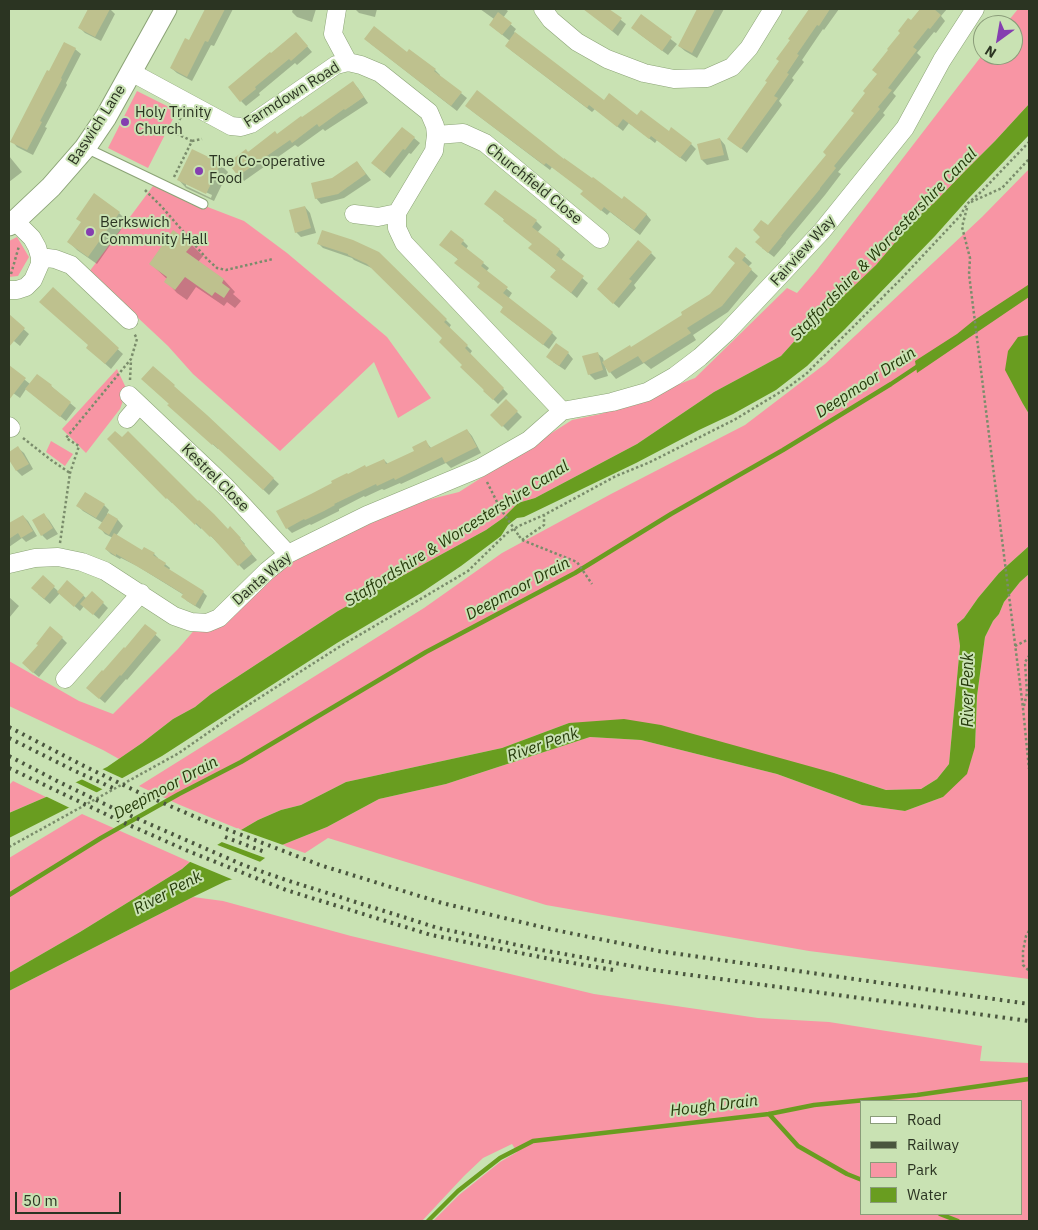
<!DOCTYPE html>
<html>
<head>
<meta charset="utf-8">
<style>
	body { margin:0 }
	#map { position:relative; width:1038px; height:1230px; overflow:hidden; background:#c9e2b3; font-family:"IBM Plex Sans",sans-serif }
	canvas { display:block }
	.frame { position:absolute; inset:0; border:10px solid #2b3422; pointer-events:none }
	.legend { position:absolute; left:860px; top:1100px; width:162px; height:115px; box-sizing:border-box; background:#c9e2b3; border:1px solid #8a9c79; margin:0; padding:6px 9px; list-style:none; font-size:15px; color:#2b3422 }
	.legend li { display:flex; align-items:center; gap:10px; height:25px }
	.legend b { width:25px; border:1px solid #8a9c79 }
	.north { position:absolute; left:973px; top:15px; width:50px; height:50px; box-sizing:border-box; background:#c9e2b3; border:1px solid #8a9c79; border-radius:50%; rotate:212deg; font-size:14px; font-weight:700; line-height:20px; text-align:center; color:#2b3422 }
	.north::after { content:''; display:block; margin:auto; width:18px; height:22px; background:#853eb0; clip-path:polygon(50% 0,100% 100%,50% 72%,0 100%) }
	.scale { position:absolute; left:15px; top:1192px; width:106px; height:22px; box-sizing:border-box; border:2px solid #2b3422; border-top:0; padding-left:6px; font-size:15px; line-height:18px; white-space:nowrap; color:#2b3422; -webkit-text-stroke:4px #c9e2b3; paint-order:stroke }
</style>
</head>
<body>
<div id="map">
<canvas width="1038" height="1230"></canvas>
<div class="frame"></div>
<ul class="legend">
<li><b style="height:6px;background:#fff"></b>Road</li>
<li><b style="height:6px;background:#4a563e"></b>Railway</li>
<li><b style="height:14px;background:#f895a4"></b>Park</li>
<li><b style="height:14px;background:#699d20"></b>Water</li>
</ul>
<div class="north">N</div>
<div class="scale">50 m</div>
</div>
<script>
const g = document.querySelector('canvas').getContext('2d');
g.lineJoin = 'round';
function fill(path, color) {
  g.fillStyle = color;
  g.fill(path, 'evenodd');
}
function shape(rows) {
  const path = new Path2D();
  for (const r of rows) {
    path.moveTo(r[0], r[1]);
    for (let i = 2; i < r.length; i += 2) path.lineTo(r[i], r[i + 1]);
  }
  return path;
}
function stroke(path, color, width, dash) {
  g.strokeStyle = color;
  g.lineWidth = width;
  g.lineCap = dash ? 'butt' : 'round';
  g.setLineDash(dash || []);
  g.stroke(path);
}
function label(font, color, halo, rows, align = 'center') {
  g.font = font + ' "IBM Plex Sans",sans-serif';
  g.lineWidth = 4;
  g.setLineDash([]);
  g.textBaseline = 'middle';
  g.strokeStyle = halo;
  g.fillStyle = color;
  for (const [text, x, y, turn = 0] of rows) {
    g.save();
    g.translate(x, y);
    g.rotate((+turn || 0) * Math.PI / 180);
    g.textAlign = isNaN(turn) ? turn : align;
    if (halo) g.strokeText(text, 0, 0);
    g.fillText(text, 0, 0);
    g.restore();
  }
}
const green = shape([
	[1018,9,1029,9,1029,104,995,141,964,172,934,203,914,220,876,265,832,307,824,312,800,335,781,356,714,392,637,444,535,498,518,503,503,518,486,530,338,611,211,694,195,707,173,719,142,743,119,759,103,750,9,706,9,661,79,701,113,714,178,649,197,627,288,554,367,515,459,492,572,420,601,414,695,378,787,288,797,293,816,271,983,54,1013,55,1013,25,1005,25],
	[137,91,177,111,148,168,108,148],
	[1029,169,1029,335,1018,338,1023,404,1029,414,1029,546,999,573,978,598,964,618,957,624,960,646,949,764,937,779,921,789,886,790,834,773,569,723,502,748,346,782,301,805,281,810,258,820,241,830,180,805,139,786,424,608,502,553,611,494,745,425,825,364,982,217],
	[153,186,244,221,287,253,387,337,431,398,398,418,374,362,280,451,193,374,168,346,89,272],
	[17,237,29,257,18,276,9,277,9,241],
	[117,369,127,390,120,409,86,453,62,429],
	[51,441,73,454,65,466,46,452],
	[1029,574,1029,979,809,951,546,905,328,838,305,853,282,845,327,827,379,799,446,784,590,737,641,740,777,774,862,805,905,811,943,797,975,747,977,696,985,637,993,621,999,614,1004,602,1020,582],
	[13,781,46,797,11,812,9,811,9,785],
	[82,814,190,862,182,869,80,932,9,973,9,858],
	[193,897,223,901,351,936,594,994,758,1018,829,1022,982,1046,980,1061,1029,1063,1029,1221,433,1221,459,1195,500,1162,517,1152,512,1144,483,1158,464,1176,422,1221,9,1221,9,991],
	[862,1101,1022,1101,1022,1214,862,1214]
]);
const water = shape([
	[1029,104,1029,135,968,199,935,236,845,329,807,366,776,390,733,414,699,430,636,463,524,517,517,518,508,525,501,536,461,566,421,593,337,643,162,756,74,805,9,838,9,813,46,797,107,767,142,743,173,719,195,707,211,694,338,611,486,530,503,518,518,503,535,498,637,444,714,392,781,356,800,335,824,312,832,307,876,265,914,220,934,203,964,172,995,141],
	[1028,285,1029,287,1029,297,917,373,915,361,957,334,973,321],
	[1029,335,1029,414,1023,404,1005,370,1008,351,1018,337],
	[1029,546,1029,574,1020,582,1004,602,999,614,993,621,985,637,977,696,975,747,967,774,943,797,905,811,862,805,777,774,641,740,590,737,446,784,379,799,327,827,282,845,240,877,226,881,193,897,9,991,9,973,80,932,182,869,190,862,241,830,258,820,281,810,301,805,346,782,502,748,569,723,624,719,661,725,834,773,886,790,921,789,937,779,949,764,960,646,957,624,964,618,978,598,999,573]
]);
const pier = shape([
	[100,768,126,780,106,791,79,778],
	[73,781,100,794,72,809,43,795],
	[238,828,241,830,286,846,268,859,219,841],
	[215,844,263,863,241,879,236,881,188,861]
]);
const shadow = shape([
	[90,9,110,9,115,14,101,41,85,33,80,28],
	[206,9,233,9,214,46,211,45,192,81,177,73,171,68,189,41],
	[293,9,316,9,312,22,297,17,292,12],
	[355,9,377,9,375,17,359,13],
	[480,9,505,9,508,11,503,18,516,29,514,32,605,102,637,116,691,144,696,149,686,162,657,140,655,143,629,123,623,131,595,109,592,112,512,51,506,46,510,41,490,25,494,19],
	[594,9,607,9,626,24,618,36,590,13],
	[699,9,724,9,697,58,685,51,679,46],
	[810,9,839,9,824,30,823,29,802,60,804,62,792,78,794,80,779,101,782,105,747,153,729,139,769,83,791,40,789,39],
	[922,9,947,9,941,16,945,21,936,33,934,32,917,53,921,57,893,93,896,96,883,113,885,115,838,172,841,174,825,195,786,242,786,243,774,257,762,248,768,227,828,156,856,113,878,74,911,22],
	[641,16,677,44,668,55,638,33],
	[301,39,312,52,297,65,295,63,259,93,260,95,246,106,241,101,271,55],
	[366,39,407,53,409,51,435,70,440,75,440,76,467,98,457,111,371,44],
	[75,49,81,54,66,83,67,85,45,127,47,128,33,155,17,147,12,141,49,73],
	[353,83,358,88,368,103,325,131,323,129,298,147,295,145,244,181,230,163,277,135],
	[466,106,564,160,622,201,646,214,651,220,640,235,610,212,607,215,581,194,584,191,552,167,550,170,472,111],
	[414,138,420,143,411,154,409,153,390,178,378,168],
	[720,139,725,145,729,160,707,165,702,160,698,145],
	[9,156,22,172,9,182],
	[357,162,371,180,344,198,321,204,316,198,333,179],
	[220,164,228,172,214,201,186,188,178,179],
	[186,183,212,195,211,198,186,186],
	[495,192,536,221,542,227,537,233,560,250,565,255,561,260,588,283,577,298,552,277,557,271,530,248,533,244,510,226,504,221,505,220,486,204],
	[305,207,310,213,316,233,301,237,296,232],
	[119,213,127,221,97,264,77,250,69,242],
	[463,241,468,246,466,249,489,268,486,272,512,293,508,299,552,333,557,338,549,349,507,317,504,308,459,260,441,245],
	[318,243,378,253,451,325,449,328,472,351,470,354,508,394,498,404,485,391,444,338,374,269,354,260,352,258,323,248],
	[192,245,203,256,198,262,224,280,235,292,233,294,241,301,235,308,227,302,224,306,196,287,187,300,177,293,166,281,167,279,151,264],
	[736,249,752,263,748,267,758,276,728,312,693,335,696,340,651,369,644,363,616,379,605,366,608,376,595,380,589,374,597,353,603,358,604,362,631,348,684,315,711,295,736,264],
	[651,253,656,258,634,285,636,288,619,308,604,295],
	[9,316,29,334,20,346,9,337],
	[98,331,123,354,111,369,93,353],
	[568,353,573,359,565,370,553,362],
	[9,367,30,384,51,386,70,403,76,408,66,421,26,389,20,398,9,390],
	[506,401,522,417,508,431,492,415],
	[170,404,206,416,279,484,269,495,219,448,218,449,174,410],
	[467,430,472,436,481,453,451,468,446,463,401,484,400,483,384,490,382,489,365,497,364,496,339,509,339,511,311,525,310,524,292,533,287,528,366,468,384,460,388,464,416,451,425,441,432,449],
	[18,448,24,453,33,469,22,476,17,471,9,457,9,453],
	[141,471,198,502,228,530,230,528,245,544,244,545,257,560,244,570,202,527,201,529,173,502,172,503],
	[104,505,109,510,107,514,118,520,123,526,116,536,142,552,154,554,158,558,158,560,165,564,170,568,169,570,203,592,207,596,200,609,187,601,183,597,184,595,137,566,121,558,120,559,111,554,106,549,113,538,105,534,100,528,103,523,83,511,78,506],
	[44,515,49,520,58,534,47,540,42,535],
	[23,516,28,521,37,536,26,542,22,538,9,547,9,525],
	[43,577,59,592,68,582,87,599,103,603,108,608,99,619,84,606,80,611,60,593,50,604,38,594],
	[9,597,19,606,9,618],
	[146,626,161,640,127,680,126,679,105,703,93,693,103,673],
	[62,638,67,643,39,677,29,669,39,645]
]);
const stream = shape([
	[9,895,101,838,179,794,241,762,426,652,575,573,671,514,783,450,891,384,921,364],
	[769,1114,798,1146,847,1174,862,1180],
	[940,1214,958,1221],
	[428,1221,458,1191,500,1158,533,1141,769,1114,814,1105,917,1095,1029,1079]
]);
const building = shape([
	[88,9,110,9,95,37,78,28],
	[205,9,225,9,208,42,205,41,187,77,170,68,185,38,189,40],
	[583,9,609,9,622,18,612,31],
	[697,9,715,9,692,53,678,46],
	[809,9,830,9,819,26,817,25,797,54,799,55,787,73,789,74,774,96,778,98,741,149,727,139,767,82,765,81,779,61,776,59,790,40,788,39],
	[920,9,934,9,941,15,930,29,928,28,913,47,917,50,888,88,892,90,878,107,880,109,834,166,836,168,820,188,820,189,781,236,782,236,768,253,755,242,760,237,753,230,761,220,768,225,826,155,823,152,854,113,851,111,865,93,863,91,877,74,872,70,888,50,887,49,900,33,898,31,908,18,911,20],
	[498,12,512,23,502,35,489,25],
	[641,14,672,37,662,51,631,28],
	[374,26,407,52,409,49,436,69,434,71,462,92,451,106,364,39],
	[296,32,308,46,291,61,289,59,255,87,256,89,240,102,228,87,270,52,271,53],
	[515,32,604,100,609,93,637,115,641,110,669,131,671,127,692,143,680,158,651,136,649,139,623,119,617,127,589,105,587,108,505,46],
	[64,42,76,48,61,78,62,79,40,121,42,122,27,150,10,142,47,70,49,71],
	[353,81,364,97,345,110,344,109,319,127,317,124,292,143,290,140,238,176,228,163,246,149,248,152,275,131,277,134,301,116,302,117],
	[477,90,564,159,564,158,592,178,593,177,622,199,624,196,647,214,634,230,604,207,601,211,580,194,583,191,546,163,544,165,465,106],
	[402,127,415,137,405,150,403,149,384,173,371,163],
	[720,138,724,155,701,160,697,144],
	[192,149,221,163,206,194,177,180],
	[357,161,366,174,338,194,315,199,311,183,332,178],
	[495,190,537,220,532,227,560,249,556,255,584,276,571,293,550,277,556,270,528,248,532,244,503,221,504,219,484,204],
	[94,193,120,212,88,257,67,242,81,222,76,219],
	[305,206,311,228,295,233,289,210],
	[173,230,193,244,186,252,224,279,222,283,230,289,224,298,215,292,212,296,185,277,175,290,164,282,167,277,149,264],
	[322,230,353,240,379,252,447,319,444,322,468,345,465,348,504,388,493,400,483,391,484,390,460,367,462,365,439,342,442,338,367,264,348,255,348,254,317,244],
	[451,230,464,240,461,244,484,262,481,266,508,287,503,293,553,332,543,345,500,312,503,307,477,287,480,283,454,263,458,259,439,245],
	[638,240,652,252,629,279,632,281,613,304,597,289],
	[736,247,746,255,742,260,752,269,722,306,687,328,691,333,643,363,638,356,609,373,602,362,630,345,631,347,682,315,681,312,710,294,735,263,728,257],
	[53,287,119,348,105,364,86,348,88,345,39,302],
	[9,314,25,328,9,347],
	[556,343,569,352,559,366,546,357],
	[598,352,603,370,588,375,582,356],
	[9,365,26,378,9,400],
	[153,366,175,385,174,386,207,415,274,478,263,490,213,444,212,445,167,405,169,404,141,379],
	[37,374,52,385,51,386,71,402,60,417,25,389],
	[506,399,518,411,502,427,490,415],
	[467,429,477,447,445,463,442,457,395,480,394,478,377,486,376,484,334,504,335,505,324,511,305,520,304,519,286,529,276,511,311,494,332,483,331,481,347,473,348,474,365,465,366,467,384,459,386,464,414,451,412,447,426,440,430,448],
	[115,431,122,437,128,431,198,501,199,500,214,514,228,529,230,526,241,538,240,539,252,554,238,566,211,536,210,537,196,523,195,525,167,498,166,499,107,439],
	[18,446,29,464,16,471,9,460,9,452],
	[85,492,105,504,96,518,76,506],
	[44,513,53,528,41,536,32,520],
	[108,513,118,519,109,535,98,528],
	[23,515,33,531,21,538,18,533,9,539,9,523],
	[114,533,142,550,144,547,155,553,153,555,166,563,164,566,204,591,195,606,181,597,183,594,162,581,116,554,116,556,105,549],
	[43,575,55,586,44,599,31,588],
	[67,580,84,595,74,607,57,592],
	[92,591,104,602,93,615,80,604],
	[145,624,157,633,121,676,120,675,99,699,86,688,102,670,103,671,124,647,125,648],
	[50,626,63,637,33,673,22,663,38,645,36,644]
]);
const path = shape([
	[192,141,202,139],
	[174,177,192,141,173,132,182,115],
	[145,190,162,207,207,259,217,268,226,270,273,259],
	[971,202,1002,188,1029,159],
	[967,208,962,227,970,258,969,274,1023,708,1029,769],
	[11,274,19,246],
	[130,380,131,360],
	[23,438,51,460,70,473],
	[487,482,500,508],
	[519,536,522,540,577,562,592,584],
	[522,540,544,525,544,515],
	[60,543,70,473,79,446,66,438,131,359,137,339,134,333],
	[1015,646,1029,639],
	[1024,706,1027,693,1025,662,1029,656],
	[9,847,179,753,242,709,339,647,468,571,507,533,519,526,544,515,616,476,648,463,734,420,787,388,806,374,900,280,960,216,967,204,982,191,1029,142],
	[1029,931,1026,936,1023,951,1023,965,1029,971]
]);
const service = shape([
	[86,148,203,204]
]);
const minor = shape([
	[337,9,333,34,348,62],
	[543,9,551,20,577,42,607,59,644,73,674,79,707,78,732,67,749,48,773,9],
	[131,72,231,126,241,127,251,124,336,65,348,62,361,65,380,73,429,112,435,126,436,135,434,151,397,213,397,228,404,243,562,411],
	[436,135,463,133,485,143,600,239],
	[354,214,378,217,397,213],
	[40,257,55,259,71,265,129,320],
	[9,290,17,290,26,287,33,280,40,264,40,257,37,247,32,238,15,221],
	[129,395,225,486,288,554],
	[562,411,612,402,647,392,675,376,700,357,726,333,822,231,905,128,942,60,975,9],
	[127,419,139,405],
	[9,426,11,428],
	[9,564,35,558,58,557,82,562,105,571,174,616,191,622,207,623,219,618,267,571,288,554,367,515,480,468,529,440,562,411],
	[65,679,141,593]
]);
const tertiary = shape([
	[9,225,15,221,51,187,85,148,106,117,166,9]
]);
const rail = shape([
	[9,727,82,765,140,793,200,819,320,865,442,903,550,929,658,951,1029,1004],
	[9,738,75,771,113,788],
	[9,756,59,782,113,808,243,865,289,881,438,928,536,949,654,970,1029,1021],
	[9,768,120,821,188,851,286,890,431,935,550,959,613,970],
	[225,837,265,852]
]);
const pathBridge = shape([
	[500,508,519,536]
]);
const markers = [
	[125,122,5,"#853eb0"],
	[199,171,5,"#853eb0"],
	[90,232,5,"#853eb0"]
];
const streetNames = [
	["Farmdown Road",292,95,-32],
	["Baswich Lane",97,125,-57],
	["Churchfield Close",534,184,39],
	["Fairview Way",803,251,-48],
	["Kestrel Close",215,478,45],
	["Danta Way",262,579,-41]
];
const poiNames = [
	["Holy Trinity",135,113],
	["Church",135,130],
	["The Co-operative",209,162],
	["Food",209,179],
	["Berkswich",100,223],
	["Community Hall",100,240]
];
const waterNames = [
	["Staffordshire & Worcestershire Canal",884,245,-46],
	["Deepmoor Drain",866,383,-33],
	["Staffordshire & Worcestershire Canal",457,534,-32],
	["Deepmoor Drain",518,589,-28],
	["River Penk",968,690,-90],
	["River Penk",543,745,-19],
	["Deepmoor Drain",166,788,-28],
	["River Penk",168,893,-28],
	["Hough Drain",714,1106,-7]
];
fill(green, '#f895a4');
fill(water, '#699d20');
fill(pier, '#c9e2b3');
fill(shadow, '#0003');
stroke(stream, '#699d20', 4.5);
fill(building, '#bec18e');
stroke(service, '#8ba376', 11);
stroke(minor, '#8ba376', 19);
stroke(tertiary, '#8ba376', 23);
stroke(path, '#7a8c6b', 2.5, [2.5, 2.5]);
stroke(service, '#fff', 9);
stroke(minor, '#fff', 18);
stroke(tertiary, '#fff', 21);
stroke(rail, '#4a563e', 4, [2.5, 5]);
stroke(pathBridge, '#7a8c6b', 2.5, [2.5, 2.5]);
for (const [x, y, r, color] of markers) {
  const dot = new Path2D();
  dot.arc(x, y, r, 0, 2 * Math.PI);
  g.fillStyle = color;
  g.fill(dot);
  stroke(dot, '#c9e2b3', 2);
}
label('15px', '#2b3422', '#c9e2b3', streetNames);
label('15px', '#2b3422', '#c9e2b3', poiNames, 'left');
label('italic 16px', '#263b0b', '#c9e2b3', waterNames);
</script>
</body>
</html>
